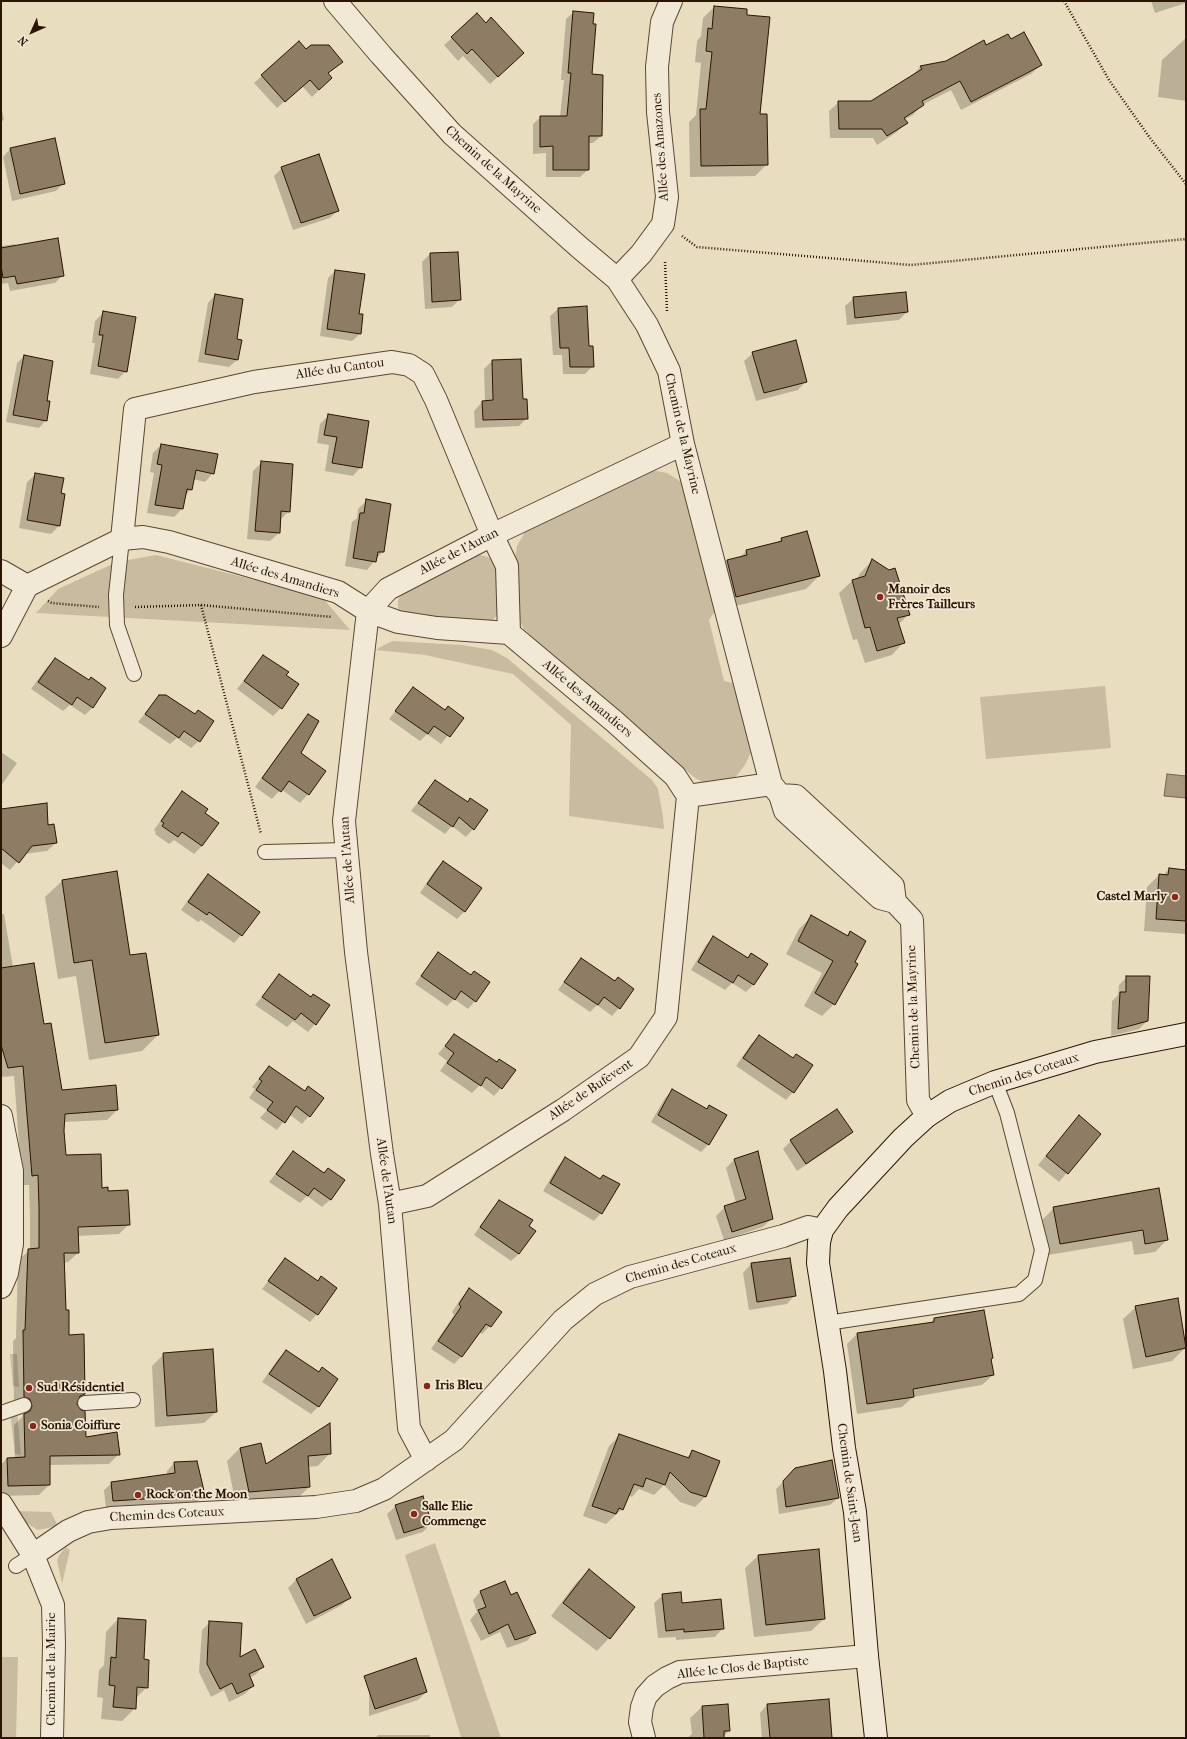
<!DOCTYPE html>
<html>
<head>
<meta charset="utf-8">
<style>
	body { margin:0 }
	#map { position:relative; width:1187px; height:1739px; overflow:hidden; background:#e9ddbf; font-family:"IM FELL French Canon",serif }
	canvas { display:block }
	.frame { position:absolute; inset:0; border:2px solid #2b1402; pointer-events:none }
	.north { position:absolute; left:12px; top:12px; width:40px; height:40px; -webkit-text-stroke:3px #f1e9d5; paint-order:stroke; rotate:225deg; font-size:11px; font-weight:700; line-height:16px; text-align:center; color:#2b1402 }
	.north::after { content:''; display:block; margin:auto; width:14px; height:18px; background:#2b1402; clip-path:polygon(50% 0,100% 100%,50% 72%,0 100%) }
</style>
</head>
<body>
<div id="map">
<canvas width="1187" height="1739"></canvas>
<div class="frame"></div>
<div class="north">N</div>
</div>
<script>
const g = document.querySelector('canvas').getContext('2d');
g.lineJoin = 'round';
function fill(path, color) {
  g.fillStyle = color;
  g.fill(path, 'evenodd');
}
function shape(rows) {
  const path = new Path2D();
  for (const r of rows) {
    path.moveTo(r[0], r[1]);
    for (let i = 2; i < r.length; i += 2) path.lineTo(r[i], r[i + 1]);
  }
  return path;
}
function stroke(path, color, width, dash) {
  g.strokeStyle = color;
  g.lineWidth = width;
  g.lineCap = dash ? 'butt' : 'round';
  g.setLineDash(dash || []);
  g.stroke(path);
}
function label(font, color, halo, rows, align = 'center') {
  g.font = font + ' "IM FELL French Canon",serif';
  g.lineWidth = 3.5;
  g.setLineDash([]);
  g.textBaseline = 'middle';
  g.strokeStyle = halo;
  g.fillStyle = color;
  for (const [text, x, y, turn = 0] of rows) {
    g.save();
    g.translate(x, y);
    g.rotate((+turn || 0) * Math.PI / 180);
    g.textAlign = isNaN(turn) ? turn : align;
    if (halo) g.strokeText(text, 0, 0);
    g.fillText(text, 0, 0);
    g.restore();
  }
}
const green = shape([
	[651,470,667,473,683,483,718,607,709,620,724,681,737,684,753,748,745,765,734,779,704,783,695,778,549,653,524,629,518,618,514,565,517,546,526,530],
	[478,554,490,558,500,567,499,613,493,620,482,623,406,616,400,612,398,607,398,600,402,593],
	[156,555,322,597,350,630,36,613,58,589,117,562],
	[393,641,462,645,492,650,507,658,652,780,658,789,663,817,664,829,569,816,571,725,513,674,425,655,376,650,380,647],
	[1105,686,1111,748,986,759,980,697],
	[10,1354,17,1354,19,1387,13,1386],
	[17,1411,21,1455,15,1454,10,1412],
	[16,1511,51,1512,58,1526,38,1530,25,1522],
	[435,1543,501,1738,462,1738,461,1737,405,1555],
	[66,1547,70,1550,62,1584,57,1560,60,1554],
	[1,1657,18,1657,16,1738,1,1738]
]);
const water = shape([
	[1167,774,1186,776,1186,798,1164,796,1167,774]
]);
const shadow = shape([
	[1151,1,1186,1,1186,3,1155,13],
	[714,7,758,115,767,164,755,176,690,177,689,122,696,115,701,63,695,62,697,41,701,36,703,18],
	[574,12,591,75,601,136,593,143,588,143,588,170,580,177,546,177,546,153,533,154,533,124,541,117,560,117,564,80,561,80,566,19],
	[452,38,515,61,490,84,463,56,458,61,444,45],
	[1186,38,1186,101,1158,97,1162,60],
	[1011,40,1041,65,1031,74,961,110,951,90,922,105,913,115,904,120,906,123,897,132,877,145,873,138,830,138,829,111,839,102,871,102,912,76,921,66,946,62,986,46],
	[299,43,306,51,341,62,328,74,324,85,312,97,302,86,277,108,254,83],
	[1,107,4,119,1,123],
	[10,149,64,183,56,191,12,201,3,157],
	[282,168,338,210,330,218,293,230,274,176],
	[15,244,16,247,63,275,55,283,10,291,8,283,1,284,1,246],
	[430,254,460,299,452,307,425,309,422,262],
	[335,271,358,315,360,334,352,341,320,336,328,278],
	[905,293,907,312,899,320,847,325,845,306,854,298],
	[215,295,236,340,240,341,237,360,229,367,198,362,208,303],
	[586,307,588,347,593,366,585,374,563,374,562,355,553,355,550,316,558,309],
	[103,313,126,371,118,379,90,374,95,343,92,343,95,321],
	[753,353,806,381,798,390,756,401,744,361],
	[24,356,46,401,46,420,39,428,6,422,17,363],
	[492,361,522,401,527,418,519,426,475,428,474,411,482,402,485,402,484,369],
	[329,415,361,467,353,476,325,471,329,445,317,443,320,424],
	[161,445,213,473,205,482,193,479,191,489,185,496,182,509,174,517,147,513,154,473,150,472,153,453],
	[262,462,289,511,280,520,279,533,270,541,247,539,253,471],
	[36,474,60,494,59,526,51,534,19,528,27,482],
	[367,500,383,551,367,570,345,566,352,522,357,518,358,509],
	[781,539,819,576,806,589,723,609,715,573,727,560,739,558,746,551,777,543],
	[872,561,909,614,898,625,904,642,892,655,865,663,857,639,853,640,839,593,852,581,857,579,860,573],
	[263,656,285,675,281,708,273,716,237,689],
	[55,659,92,708,85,715,70,705,63,711,31,689,47,667],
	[413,688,445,711,462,718,441,744,427,734,420,741,389,719],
	[159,696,199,741,191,748,177,738,170,744,138,722],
	[308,715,300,753,308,794,300,803,281,789,272,799,255,787,300,724],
	[1,752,17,763,1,786],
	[435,781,467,803,473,829,466,837,452,826,445,834,411,811],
	[183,792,203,814,217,823,202,846,194,854,174,840,169,844,155,834,156,832,154,830,175,800],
	[1,816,48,826,56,843,47,851,24,854,10,870,1,863],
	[443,862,465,911,457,919,420,893,435,870],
	[1169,869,1186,871,1186,934,1144,931,1147,887,1159,875,1163,875],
	[116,873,130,956,158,1035,142,1051,89,1060,76,976,58,979,45,897,62,881],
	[208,876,241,935,234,943,201,920,198,922,181,910,200,883],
	[1,914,4,914,13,967,43,1025,61,1091,117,1110,107,1120,63,1122,65,1156,101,1189,107,1192,129,1224,119,1234,77,1236,78,1253,68,1262,64,1263,65,1311,68,1336,84,1394,75,1404,85,1438,119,1454,109,1464,49,1465,49,1485,39,1495,1,1496,1,1465,7,1458,15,1458,14,1425,23,1416,20,1409,14,1406,13,1341,16,1338,18,1260,30,1250,30,1217,29,1185,22,1185,14,1076,1,1077],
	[811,917,846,936,850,932,834,1004,822,1016,804,1006,822,973,786,954,799,929],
	[713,937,747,958,751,955,754,984,746,992,732,983,725,990,691,970,706,945],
	[439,953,475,1001,468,1009,454,999,447,1006,415,984,431,961],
	[581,960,614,982,618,978,619,1008,612,1016,597,1005,590,1012,558,990,574,967],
	[279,976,310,998,315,1024,308,1032,293,1021,287,1027,255,1005],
	[1127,977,1147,1021,1139,1029,1111,1036,1112,1001,1118,995,1119,985],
	[454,1035,501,1088,494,1096,480,1085,472,1093,440,1071,447,1061,438,1054],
	[759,1037,793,1092,786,1100,736,1066,751,1044],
	[269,1067,309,1116,302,1124,289,1114,277,1130,260,1118,267,1110,249,1098,255,1089,252,1087],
	[672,1091,706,1110,710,1106,709,1144,701,1152,651,1122,665,1098],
	[1079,1116,1100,1134,1059,1182,1038,1165],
	[851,1132,843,1140,797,1171,783,1149,791,1141],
	[293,1152,324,1173,343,1180,330,1200,322,1207,307,1196,300,1203,269,1182],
	[565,1159,599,1180,603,1176,601,1213,594,1221,543,1191,558,1166],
	[734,1160,771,1219,763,1227,724,1240,716,1216,725,1207,736,1203,726,1168],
	[1158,1189,1167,1240,1155,1252,1134,1255,1132,1241,1048,1255,1042,1220,1054,1208],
	[499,1201,528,1226,519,1254,511,1261,474,1235,492,1209],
	[285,1259,317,1281,322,1277,317,1314,310,1322,262,1289],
	[790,1259,795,1295,787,1304,749,1310,743,1273,751,1264],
	[470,1290,490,1326,482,1334,479,1332,461,1357,454,1364,431,1349,454,1315,452,1312,462,1297],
	[1136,1307,1185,1348,1172,1361,1133,1369,1123,1319],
	[934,1319,990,1359,993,1375,982,1385,913,1397,902,1407,857,1414,847,1344,857,1334,929,1324],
	[286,1352,319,1372,322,1369,337,1379,318,1407,311,1414,262,1382,278,1359],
	[164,1354,216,1412,204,1423,155,1427,152,1366],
	[329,1424,330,1453,318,1466,308,1467,309,1487,297,1499,236,1504,227,1461,240,1448,260,1444,265,1465],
	[619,1436,686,1458,692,1452,705,1497,695,1507,680,1502,664,1485,654,1495,639,1489,632,1497,628,1495,622,1509,606,1524,583,1516,609,1446],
	[174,1463,204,1495,196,1503,106,1509,104,1490,112,1483,167,1475,167,1471],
	[796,1469,838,1498,830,1505,779,1514,776,1489],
	[396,1506,431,1523,423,1532,396,1540,387,1514],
	[818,1550,824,1619,811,1631,754,1637,745,1568,758,1556],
	[332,1561,350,1597,342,1605,306,1624,288,1588,296,1580],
	[589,1571,609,1638,597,1651,551,1616,576,1583],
	[481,1591,511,1597,535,1632,527,1641,507,1648,500,1632,481,1641,470,1620,477,1612,473,1600],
	[663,1595,681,1604,723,1628,715,1637,676,1640,676,1637,658,1638,654,1603],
	[118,1619,143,1660,147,1687,136,1698,135,1708,122,1721,101,1719,103,1698,97,1697,99,1670,104,1665,106,1632],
	[210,1622,239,1659,263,1667,255,1675,249,1678,253,1686,245,1694,229,1702,224,1690,211,1697,199,1672,202,1630],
	[369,1681,426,1692,418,1700,369,1716],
	[767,1705,831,1738,762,1738,760,1713],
	[702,1707,729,1730,723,1738,687,1738,692,1734,690,1718],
	[378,1735,430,1735,430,1738,375,1738]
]);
const building = shape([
	[714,6,747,9,747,15,770,17,760,114,767,114,768,165,701,166,700,109,706,109,712,52,706,51,708,28,712,29,714,6],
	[573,11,594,13,593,24,596,24,592,74,603,75,602,136,589,136,589,170,553,170,553,146,540,147,540,116,567,116,571,73,568,73,573,11],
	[477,13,486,23,491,17,524,53,498,77,472,49,467,54,451,37,477,13],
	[1024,32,1042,65,1029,72,971,102,960,81,922,101,924,105,904,118,908,123,887,136,882,129,839,129,838,101,871,101,922,69,920,66,946,61,984,40,986,45,1008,34,1011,39,1024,32],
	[299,41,306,49,311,45,329,45,343,62,328,73,332,78,319,90,310,80,285,102,261,75,299,41],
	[55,138,65,184,20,194,10,148,55,138],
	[319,154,339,211,301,223,281,167,319,154],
	[58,238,64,276,17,284,15,276,3,278,1,266,1,248,58,238],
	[458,252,461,300,432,302,430,253,458,252],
	[335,270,365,274,359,314,363,314,361,334,327,329,335,270],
	[906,292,908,312,855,318,853,297,906,292],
	[215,294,243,299,237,339,242,340,238,360,205,354,215,294],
	[587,306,589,346,593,346,594,367,570,367,569,348,560,348,558,308,587,306],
	[103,311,136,317,127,372,98,366,103,335,99,335,103,311],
	[796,340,807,382,764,393,752,352,796,340],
	[24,355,53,361,47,401,50,401,47,421,13,415,24,355],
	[521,359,523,399,527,399,528,419,483,420,482,401,493,400,492,360,521,359],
	[328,414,369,421,362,468,332,463,337,437,324,435,328,414],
	[161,444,218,454,214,474,196,470,192,490,187,489,183,509,155,505,162,465,157,464,161,444],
	[261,461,293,464,290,512,281,511,280,533,255,531,261,461],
	[35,473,64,478,61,493,65,494,60,526,27,520,35,473],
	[366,499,391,504,384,552,378,552,376,562,353,558,360,513,364,513,366,499],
	[807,531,820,576,736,597,727,560,747,555,746,550,782,541,781,538,807,531],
	[872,559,889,570,895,568,910,615,897,618,905,643,877,651,870,627,865,628,852,580,865,576,872,559],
	[263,655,289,672,286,675,299,684,282,709,244,681,263,655],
	[55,658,89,680,91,677,106,688,93,708,77,697,72,705,38,682,55,658],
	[413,687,445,710,448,706,464,718,450,737,434,726,428,734,395,711,413,687],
	[159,695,166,695,195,714,198,710,214,721,200,742,184,731,179,738,145,714,159,695],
	[308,714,319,721,301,753,326,771,309,795,289,781,281,792,262,778,308,714],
	[435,780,468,802,470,798,488,810,474,830,459,817,453,827,418,803,435,780],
	[182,791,208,809,205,813,219,823,202,846,182,832,178,837,162,826,164,823,161,821,182,791],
	[47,803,48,825,54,824,57,843,32,846,19,863,1,848,1,809,47,803],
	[443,861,482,888,465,912,427,884,443,861],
	[1169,868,1186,870,1186,921,1156,919,1159,874,1168,875,1169,868],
	[117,871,130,955,146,953,159,1035,105,1043,92,960,74,963,62,880,117,871],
	[208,874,260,912,242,936,209,912,207,915,188,902,208,874],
	[811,915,848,936,850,931,866,941,855,962,858,964,835,1005,815,993,833,961,798,941,811,915],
	[713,936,748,958,751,953,768,964,754,985,738,975,733,983,698,962,713,936],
	[438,952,471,975,474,971,490,982,476,1002,461,991,455,1000,421,976,438,952],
	[581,958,615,981,618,977,634,989,620,1009,604,997,598,1005,564,982,581,958],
	[34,963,44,1024,51,1023,62,1090,116,1085,118,1110,65,1114,64,1131,66,1155,101,1154,102,1188,108,1187,108,1191,128,1190,130,1225,78,1227,79,1253,64,1253,66,1310,69,1310,69,1335,84,1334,85,1394,80,1396,77,1404,81,1410,85,1411,86,1437,117,1432,120,1455,50,1456,50,1485,8,1486,7,1458,25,1457,24,1414,30,1411,32,1406,30,1399,24,1397,23,1330,25,1330,28,1249,39,1248,39,1207,38,1175,32,1176,23,1066,8,1068,1,1045,1,968,34,963],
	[279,974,311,997,313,994,330,1005,316,1025,301,1013,295,1020,262,997,279,974],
	[1126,976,1150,976,1148,1021,1118,1029,1120,992,1126,992,1126,976],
	[454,1034,497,1062,499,1059,516,1070,502,1089,486,1077,481,1086,447,1063,454,1053,445,1046,454,1034],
	[759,1035,793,1058,796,1054,813,1065,794,1093,743,1058,759,1035],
	[269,1066,305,1091,308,1086,324,1098,310,1117,296,1106,285,1123,267,1110,273,1102,256,1090,262,1081,259,1079,269,1066],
	[672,1089,707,1109,709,1105,727,1115,709,1145,658,1115,672,1089],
	[837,1109,853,1132,806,1164,790,1140,837,1109],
	[1079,1115,1101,1134,1068,1174,1046,1156,1079,1115],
	[293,1151,324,1173,328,1168,345,1180,331,1200,314,1188,308,1196,276,1174,293,1151],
	[758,1151,773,1219,732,1232,724,1206,746,1199,734,1159,758,1151],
	[565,1157,600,1179,603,1175,620,1184,602,1214,550,1183,565,1157],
	[1159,1188,1168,1240,1145,1244,1143,1230,1060,1244,1053,1207,1159,1188],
	[499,1200,533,1220,529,1226,536,1231,519,1254,480,1227,499,1200],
	[285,1258,318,1281,321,1276,337,1288,318,1315,268,1281,285,1258],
	[790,1258,796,1296,757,1302,751,1263,790,1258],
	[469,1288,502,1312,491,1327,486,1324,462,1357,438,1341,461,1307,459,1304,469,1288],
	[1178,1298,1186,1348,1146,1357,1135,1306,1178,1298],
	[984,1310,993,1358,991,1359,994,1375,913,1389,914,1397,867,1404,857,1333,934,1322,934,1318,984,1310],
	[213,1349,217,1412,167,1416,163,1353,213,1349],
	[286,1350,319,1372,322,1367,338,1379,319,1407,269,1374,286,1350],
	[330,1423,331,1454,308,1456,310,1487,249,1492,240,1448,261,1443,266,1464,330,1423],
	[619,1434,689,1458,692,1450,720,1461,706,1497,690,1492,670,1472,665,1485,646,1478,643,1487,634,1484,623,1510,619,1508,616,1514,592,1506,619,1434],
	[832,1460,839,1498,786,1507,783,1481,795,1468,832,1460],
	[197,1461,205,1495,113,1501,111,1482,175,1473,174,1462,197,1461],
	[423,1496,432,1524,404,1533,395,1505,423,1496],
	[819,1549,825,1619,766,1625,758,1555,819,1549],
	[332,1559,351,1598,314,1616,296,1579,332,1559],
	[589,1569,635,1607,610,1639,563,1603,589,1569],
	[505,1581,511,1595,517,1592,536,1633,515,1640,508,1624,489,1634,478,1610,486,1607,480,1591,505,1581],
	[681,1592,682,1603,721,1599,724,1629,684,1632,684,1629,666,1631,662,1594,681,1592],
	[118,1618,146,1620,144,1659,149,1660,148,1688,137,1687,136,1709,113,1707,115,1686,109,1685,110,1670,111,1657,116,1658,118,1618],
	[209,1621,242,1623,240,1657,255,1649,264,1667,249,1674,254,1686,237,1694,232,1683,220,1689,207,1664,209,1621],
	[416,1658,427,1692,375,1709,364,1676,416,1658],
	[829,1699,832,1738,770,1738,767,1704,829,1699],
	[728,1704,730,1731,724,1731,724,1738,704,1738,702,1706,728,1704]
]);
const path = shape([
	[1064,1,1109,80,1150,138,1186,184],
	[682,236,697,247,911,265,1186,239],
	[665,262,667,311],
	[48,601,52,603,99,607],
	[201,605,261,834],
	[135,607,201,605,332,617]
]);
const lane = shape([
	[122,539,116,595,117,625,134,674],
	[265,852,346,850],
	[827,1323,1019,1294,1035,1280,1042,1250,1007,1113,995,1082],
	[85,1403,133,1400],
	[1,1413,24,1405],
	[16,1566,33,1555]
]);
const street = shape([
	[335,1,381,55,452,134,579,247,617,279,647,325,669,371,683,444,771,784,780,795,785,811,880,898,895,902,912,920,918,1100,927,1116],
	[617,279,641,254,663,224,667,197,658,112,657,67,662,22,671,1],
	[122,539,135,409,254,382,392,362,409,365,423,374,436,400,492,535,507,566,509,633],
	[1,571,27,586],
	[1,636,27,586,122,539,143,537,169,542,338,592,368,611,398,622,437,628,509,633,615,722,675,776,688,796],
	[780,795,796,796,893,886,895,902],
	[688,796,771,784],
	[1,1116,12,1171,12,1244,7,1273,1,1287],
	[390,1204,427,1196,563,1110,639,1057,666,1017,688,796],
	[426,1460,409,1428,390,1204,382,1154,356,952,344,821,368,611,388,589,492,535,683,444],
	[1,1504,33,1555,53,1605,54,1644,52,1738],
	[33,1555,68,1531,88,1522,111,1518,316,1507,356,1501,384,1489,454,1440,563,1320,595,1294,630,1277,783,1236,808,1227,822,1230],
	[644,1738,640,1722,642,1707,646,1696,655,1686,667,1678,680,1672,867,1656]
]);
const secondary = shape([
	[876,1738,867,1656,855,1512,844,1448,835,1371,818,1263,819,1242,822,1230,838,1208,903,1138,927,1116,950,1101,995,1082,1095,1052,1186,1034]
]);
const markers = [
	[880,597,4,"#8f2418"],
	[1175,897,4,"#8f2418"],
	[427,1386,4,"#8f2418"],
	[29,1388,4,"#8f2418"],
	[33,1426,4,"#8f2418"],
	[138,1495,4,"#8f2418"],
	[414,1514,4,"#8f2418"]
];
const streetNames = [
	["Allée des Amazones",661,147,-94],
	["Chemin de la Mayrine",493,170,42],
	["Allée du Cantou",340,369,-8],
	["Chemin de la Mayrine",682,434,77],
	["Allée de l'Autan",459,552,-27],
	["Allée des Amandiers",285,578,17],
	["Allée des Amandiers",587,699,40],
	["Allée de l'Autan",348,860,-94],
	["Chemin de la Mayrine",914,1007,-92],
	["Chemin des Coteaux",1024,1075,-18],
	["Allée de Bufevent",591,1090,-34],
	["Allée de l'Autan",386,1181,82],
	["Chemin des Coteaux",681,1264,-16],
	["Chemin de Saint-Jean",849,1483,82],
	["Chemin des Coteaux",167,1515,-3],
	["Allée le Clos de Baptiste",743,1668,-6],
	["Chemin de la Mairie",52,1669,-90]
];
const poiNames = [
	["Manoir des",888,590],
	["Frères Tailleurs",888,605],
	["Castel Marly",1167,897,"right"],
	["Iris Bleu",435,1386],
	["Sud Résidentiel",37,1388],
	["Sonia Coiffure",41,1426],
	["Rock on the Moon",146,1495],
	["Salle Elie",422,1507],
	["Commenge",422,1522]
];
fill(green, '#c9bb9f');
fill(water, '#a8997f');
stroke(water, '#76644d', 1);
fill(shadow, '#0003');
fill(building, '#8e7d64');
stroke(building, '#2b1402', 1);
stroke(lane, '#5a4631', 16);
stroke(street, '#5a4631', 24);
stroke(secondary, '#2b1402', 24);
stroke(path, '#2b1402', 2.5, [1, 2]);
stroke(lane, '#f1e9d5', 14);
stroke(street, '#f1e9d5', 22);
stroke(secondary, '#f1e9d5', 22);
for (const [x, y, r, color] of markers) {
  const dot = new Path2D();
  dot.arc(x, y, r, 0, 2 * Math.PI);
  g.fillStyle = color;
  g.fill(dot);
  stroke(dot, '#f1e9d5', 1.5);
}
label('13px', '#2b1402', '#f1e9d5', streetNames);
label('bold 13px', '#2b1402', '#f1e9d5', poiNames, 'left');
</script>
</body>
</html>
